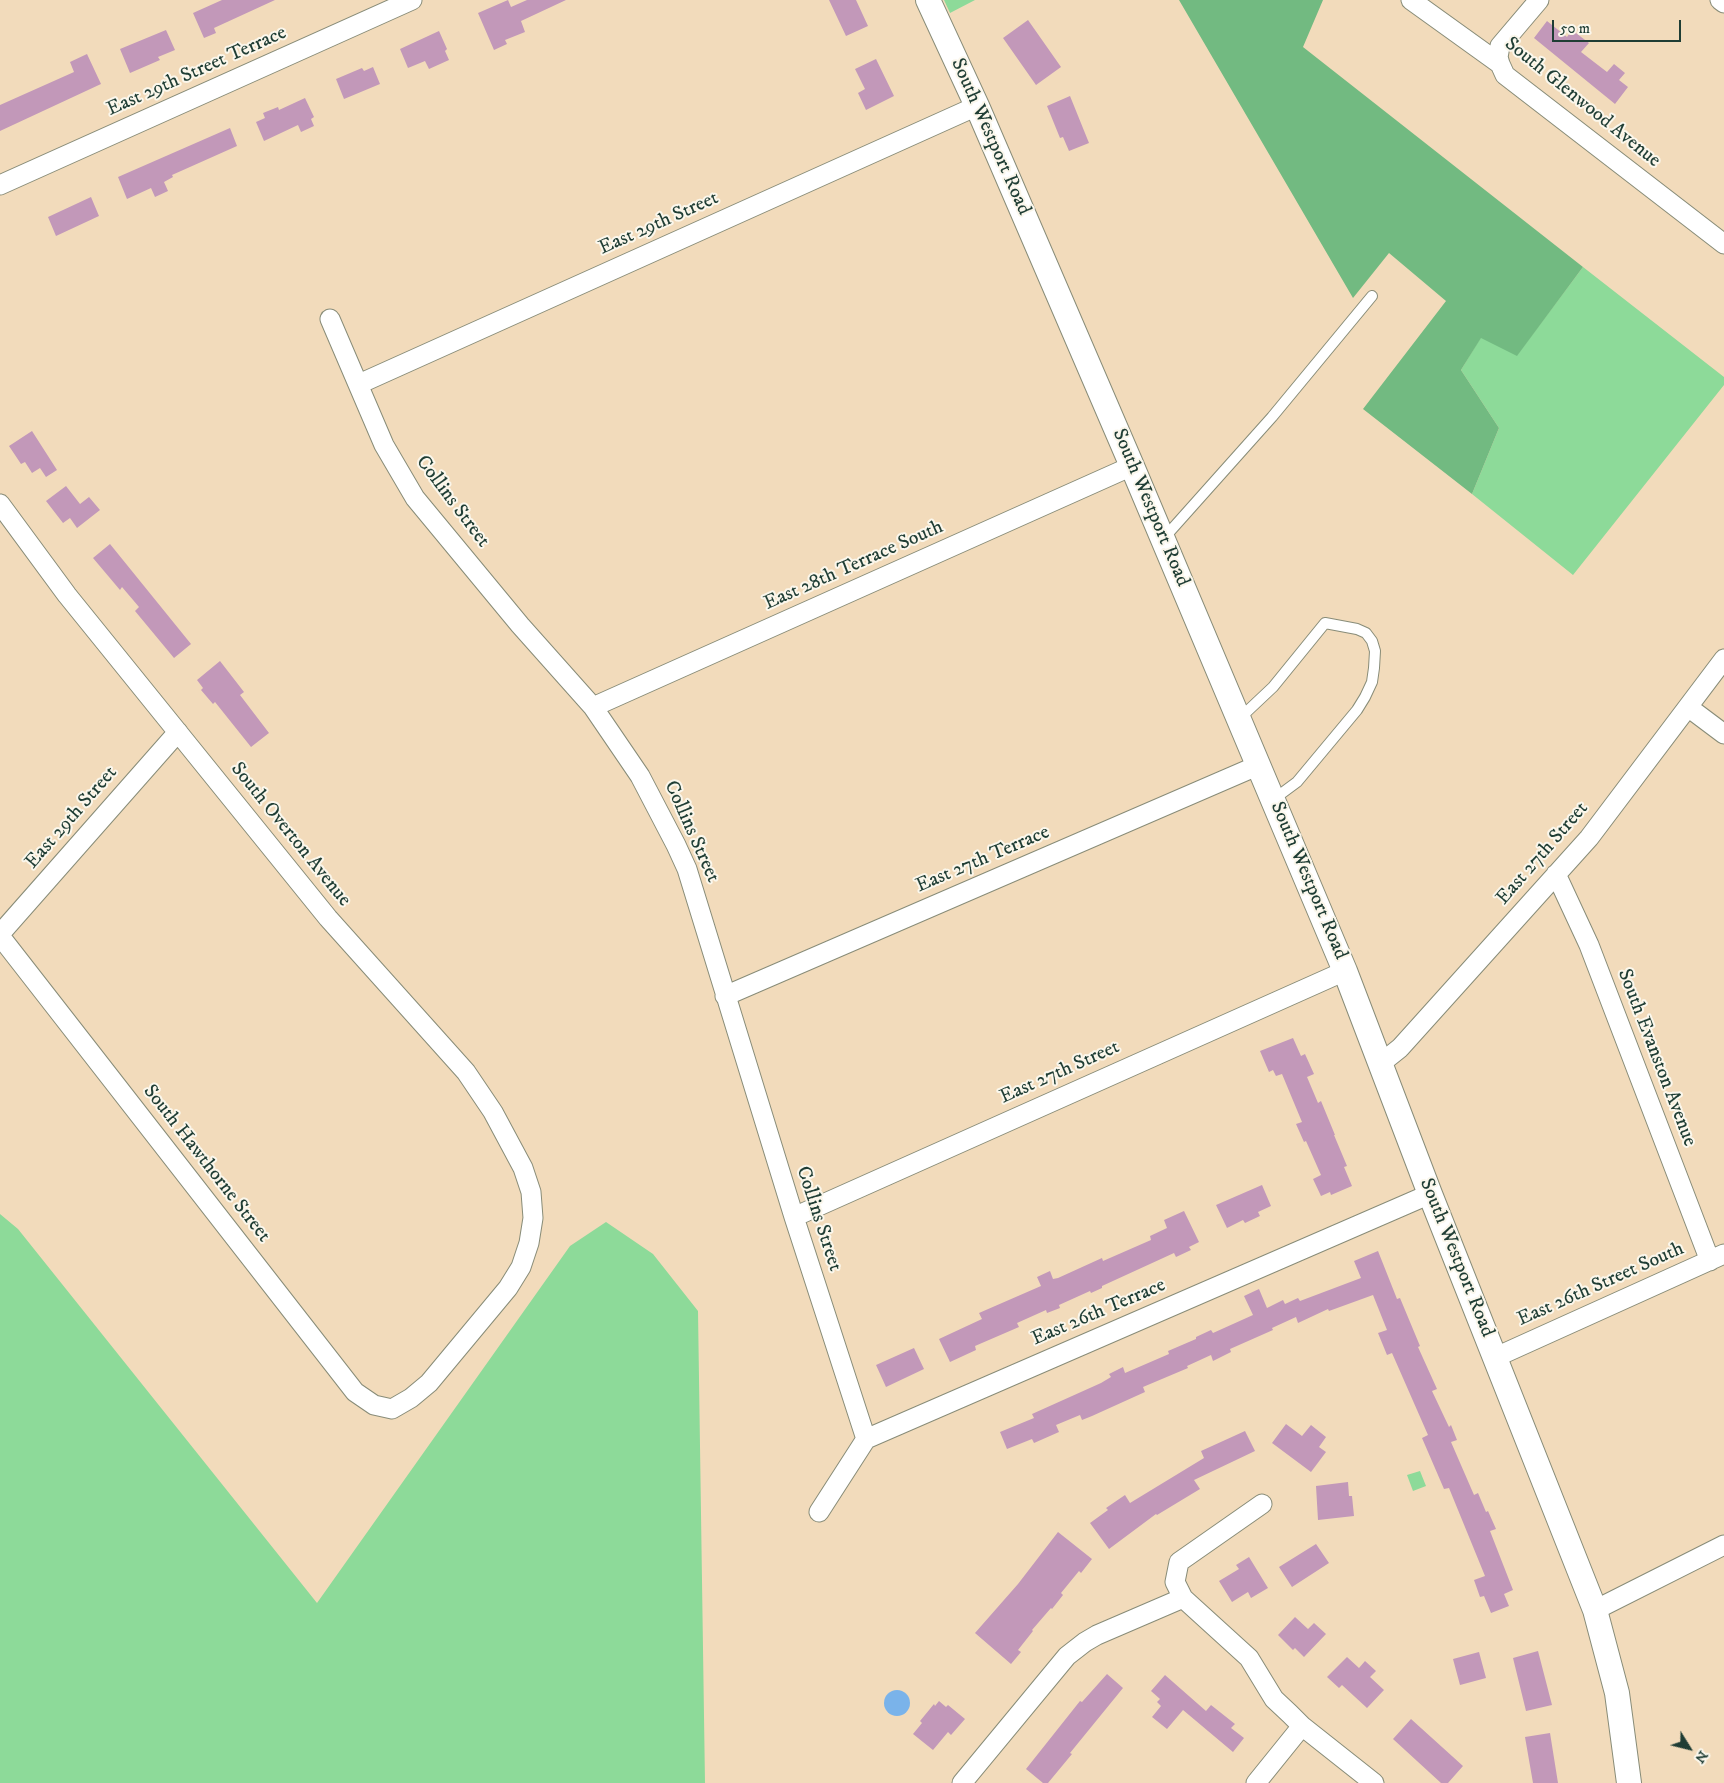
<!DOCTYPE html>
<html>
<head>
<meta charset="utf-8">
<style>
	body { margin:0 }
	#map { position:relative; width:1724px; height:1783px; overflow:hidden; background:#f2dbbb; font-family:"IM FELL DW Pica",serif }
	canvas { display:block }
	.north { position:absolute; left:1664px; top:1723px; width:50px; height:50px; -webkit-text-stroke:4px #fbf7ec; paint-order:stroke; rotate:126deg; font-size:14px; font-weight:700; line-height:20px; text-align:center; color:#1f3d34 }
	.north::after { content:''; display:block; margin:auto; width:18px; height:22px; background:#1f3d34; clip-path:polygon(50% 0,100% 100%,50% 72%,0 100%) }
	.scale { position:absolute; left:1552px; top:20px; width:129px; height:22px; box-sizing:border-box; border:2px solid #1f3d34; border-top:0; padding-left:6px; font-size:15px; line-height:18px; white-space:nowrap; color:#1f3d34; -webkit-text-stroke:4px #fbf7ec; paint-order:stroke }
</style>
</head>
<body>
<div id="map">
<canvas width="1724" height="1783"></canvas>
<div class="north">N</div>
<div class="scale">50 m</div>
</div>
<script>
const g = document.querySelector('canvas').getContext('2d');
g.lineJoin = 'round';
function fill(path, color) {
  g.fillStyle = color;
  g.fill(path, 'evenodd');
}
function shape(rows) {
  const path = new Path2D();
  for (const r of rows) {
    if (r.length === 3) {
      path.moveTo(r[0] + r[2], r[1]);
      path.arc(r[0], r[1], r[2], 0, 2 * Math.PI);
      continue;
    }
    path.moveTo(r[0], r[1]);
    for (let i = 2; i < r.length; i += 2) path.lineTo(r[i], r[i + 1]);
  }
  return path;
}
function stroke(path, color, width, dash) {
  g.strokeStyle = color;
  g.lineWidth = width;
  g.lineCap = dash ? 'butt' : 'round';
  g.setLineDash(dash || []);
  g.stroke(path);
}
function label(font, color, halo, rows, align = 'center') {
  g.font = font + ' "IM FELL DW Pica",serif';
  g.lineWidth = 4;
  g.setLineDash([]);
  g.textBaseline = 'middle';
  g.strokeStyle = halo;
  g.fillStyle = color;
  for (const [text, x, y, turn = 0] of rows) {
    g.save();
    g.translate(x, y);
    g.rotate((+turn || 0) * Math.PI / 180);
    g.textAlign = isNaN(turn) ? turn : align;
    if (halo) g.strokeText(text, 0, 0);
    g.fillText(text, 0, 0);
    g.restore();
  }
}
const green = shape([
	[944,0,975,0,950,13],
	[1583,267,1724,377,1724,385,1573,575,1472,494,1499,428,1461,370,1481,337,1517,355],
	[0,1214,18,1229,317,1603,570,1246,606,1222,653,1254,698,1311,705,1783,0,1783],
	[1420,1471,1426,1486,1413,1491,1407,1475]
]);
const forest = shape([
	[1179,0,1323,0,1303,47,1583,267,1517,356,1481,338,1461,370,1499,428,1472,494,1363,409,1446,301,1389,253,1353,298]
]);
const water = shape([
	[897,1703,13]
]);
const building = shape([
	[222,0,275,0,214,28,216,33,204,38,193,13],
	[508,0,511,7,527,0,566,0,521,21,525,32,505,40,507,44,494,50,478,13],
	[829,0,856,0,868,26,846,36],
	[1028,20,1061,67,1036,85,1003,38],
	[1547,21,1567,37,1572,30,1589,43,1581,52,1607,72,1614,64,1625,73,1619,80,1628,87,1615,104,1534,38],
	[166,30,175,50,158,57,160,60,130,73,120,49],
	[439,31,447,49,445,51,449,60,429,69,425,61,408,68,400,49],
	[87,54,101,84,0,131,0,105,74,72,70,62],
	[876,59,894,96,866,110,858,93,865,89,855,69],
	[373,67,380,84,344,99,336,79,362,68,364,71],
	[1070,96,1089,143,1069,151,1063,137,1060,138,1047,106],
	[305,98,314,117,311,119,314,126,301,132,298,125,264,141,256,122,265,118,263,113,278,107,279,110],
	[230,128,237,146,172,175,173,177,164,182,168,191,155,197,151,188,127,199,118,177],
	[91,197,99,216,56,236,48,217],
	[32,431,57,470,46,477,40,468,32,473,25,462,21,464,9,446],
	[66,486,80,504,89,497,100,510,77,528,70,518,63,523,46,501],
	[110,544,191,644,174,658,135,611,139,607,122,587,120,590,93,558],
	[220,661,244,692,240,695,269,733,251,747,215,702,213,704,201,690,203,688,197,680],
	[1293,1038,1301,1056,1305,1054,1314,1074,1307,1077,1318,1103,1321,1101,1335,1135,1334,1135,1347,1166,1344,1167,1352,1186,1331,1195,1330,1192,1321,1196,1313,1179,1321,1175,1306,1141,1304,1142,1296,1124,1302,1122,1282,1074,1276,1076,1273,1070,1269,1072,1260,1051],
	[1262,1185,1271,1206,1258,1212,1260,1216,1245,1223,1243,1220,1227,1228,1216,1205],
	[1184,1211,1199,1242,1189,1247,1191,1250,1176,1257,1174,1253,1102,1286,1102,1288,1091,1293,1090,1291,1059,1305,1060,1308,1047,1313,1046,1310,1017,1323,1019,1327,975,1346,976,1350,950,1362,939,1339,982,1319,979,1313,1041,1286,1037,1277,1050,1271,1053,1279,1058,1278,1102,1258,1103,1261,1151,1240,1150,1236,1167,1228,1164,1220],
	[1378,1251,1397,1299,1400,1298,1420,1346,1418,1347,1437,1389,1432,1391,1449,1427,1451,1425,1457,1440,1451,1442,1474,1495,1478,1493,1486,1512,1488,1511,1496,1529,1490,1531,1513,1590,1504,1594,1509,1606,1491,1613,1484,1596,1480,1597,1474,1580,1485,1576,1449,1488,1444,1489,1422,1438,1428,1435,1392,1353,1387,1355,1378,1333,1387,1330,1373,1295,1329,1311,1328,1309,1298,1323,1296,1317,1272,1328,1273,1330,1230,1349,1231,1352,1213,1361,1211,1355,1187,1366,1188,1368,1143,1387,1145,1392,1092,1416,1082,1420,1080,1415,1056,1425,1059,1432,1034,1443,1032,1439,1007,1449,1000,1432,1034,1418,1032,1414,1101,1383,1111,1377,1109,1374,1123,1367,1125,1373,1169,1354,1168,1351,1196,1339,1196,1337,1211,1330,1213,1333,1253,1315,1244,1296,1259,1289,1267,1308,1283,1300,1285,1304,1298,1298,1300,1301,1361,1278,1354,1261],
	[914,1348,924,1369,886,1387,876,1365],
	[1286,1424,1302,1436,1311,1425,1326,1437,1319,1447,1326,1452,1311,1472,1272,1443],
	[1245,1431,1255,1451,1194,1480,1200,1489,1157,1515,1156,1514,1109,1549,1090,1523,1108,1510,1106,1508,1125,1495,1130,1503,1204,1458,1201,1451],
	[1348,1482,1349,1496,1352,1496,1354,1516,1318,1520,1316,1486],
	[1058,1532,1092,1559,1081,1573,1079,1571,1061,1593,1063,1595,1052,1609,1051,1608,1032,1630,1033,1631,1018,1650,1021,1652,1011,1664,975,1633,1018,1584],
	[1316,1544,1329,1563,1292,1587,1279,1567],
	[1249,1557,1268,1588,1251,1598,1248,1592,1232,1602,1219,1581,1239,1569,1236,1565],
	[1295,1617,1308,1629,1314,1623,1326,1634,1304,1657,1295,1648,1293,1650,1278,1635],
	[1538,1651,1552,1705,1526,1711,1513,1658],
	[1479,1652,1486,1678,1460,1685,1453,1659],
	[1347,1657,1359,1668,1365,1661,1376,1671,1370,1677,1384,1690,1367,1708,1342,1685,1339,1688,1327,1677],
	[1107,1674,1123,1688,1070,1753,1072,1754,1048,1783,1043,1783,1026,1769,1080,1701,1082,1702],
	[1165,1675,1206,1711,1211,1705,1235,1724,1231,1728,1244,1738,1233,1752,1183,1710,1167,1729,1152,1717,1161,1706,1157,1702,1160,1699,1151,1691],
	[939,1701,946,1707,948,1705,965,1719,951,1735,948,1732,933,1750,913,1734,922,1723,920,1721,934,1704,935,1706],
	[1411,1719,1463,1766,1448,1783,1441,1783,1393,1739],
	[1550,1733,1558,1783,1533,1783,1525,1737]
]);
const service = shape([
	[1164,538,1272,417,1372,296],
	[1239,719,1273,687,1325,623,1357,629,1366,633,1372,641,1375,651,1374,668,1372,682,1365,697,1357,710,1297,782,1274,799]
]);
const minor = shape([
	[1411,0,1500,64,1505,75,1724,244],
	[1720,0,1724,3],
	[1500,64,1498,57,1500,46,1539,0],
	[0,185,412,0],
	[330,319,384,445,415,498,520,625,593,707,640,776,676,845,687,869,794,1217,866,1439],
	[359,384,977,106],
	[0,504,67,595,328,918,466,1072,493,1112,523,1168,531,1192,533,1218,529,1243,521,1267,508,1288,429,1383,411,1398,392,1409,374,1405,355,1392,0,936],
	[593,707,1132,466],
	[1688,707,1724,734],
	[1556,874,1589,945,1710,1261],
	[0,934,178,732],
	[725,996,1259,765],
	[1380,1064,1400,1048,1589,838,1724,659],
	[794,1217,1345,971],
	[1496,1357,1724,1254],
	[1262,1504,1179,1562,1175,1582,1183,1598,1249,1658,1274,1699,1290,1714,1302,1726,1374,1783],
	[819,1512,866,1439,1430,1194],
	[1595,1610,1724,1545],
	[962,1783,1067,1656,1085,1642,1097,1635,1183,1598],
	[1256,1783,1302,1726]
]);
const tertiary = shape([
	[928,0,977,106,1132,466,1345,971,1430,1194,1595,1610,1617,1693,1629,1783]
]);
const streetNames = [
	["East 29th Street Terrace",197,72,-24],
	["South Glenwood Avenue",1582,103,39],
	["South Westport Road",990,137,66],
	["East 29th Street",659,224,-24],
	["Collins Street",452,502,53],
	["South Westport Road",1150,508,67],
	["East 28th Terrace South",854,566,-24],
	["East 29th Street",72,818,-49],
	["Collins Street",691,832,66],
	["South Overton Avenue",290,835,51],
	["East 27th Street",1543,854,-49],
	["East 27th Terrace",983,860,-23],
	["South Westport Road",1308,881,67],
	["South Evanston Avenue",1656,1058,69],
	["East 27th Street",1060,1073,-24],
	["South Hawthorne Street",206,1164,52],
	["Collins Street",818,1219,72],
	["South Westport Road",1456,1258,68],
	["East 26th Street South",1601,1285,-24],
	["East 26th Terrace",1099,1313,-23]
];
fill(green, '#8dda99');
fill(forest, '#72ba81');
fill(water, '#7ab3ea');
fill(building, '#c298b9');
stroke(service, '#888c78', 12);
stroke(minor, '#888c78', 21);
stroke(tertiary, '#888c78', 26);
stroke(service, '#fff', 10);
stroke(minor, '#fff', 19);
stroke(tertiary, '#fff', 24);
label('20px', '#1f3d34', '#fbf7ec', streetNames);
</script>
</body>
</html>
